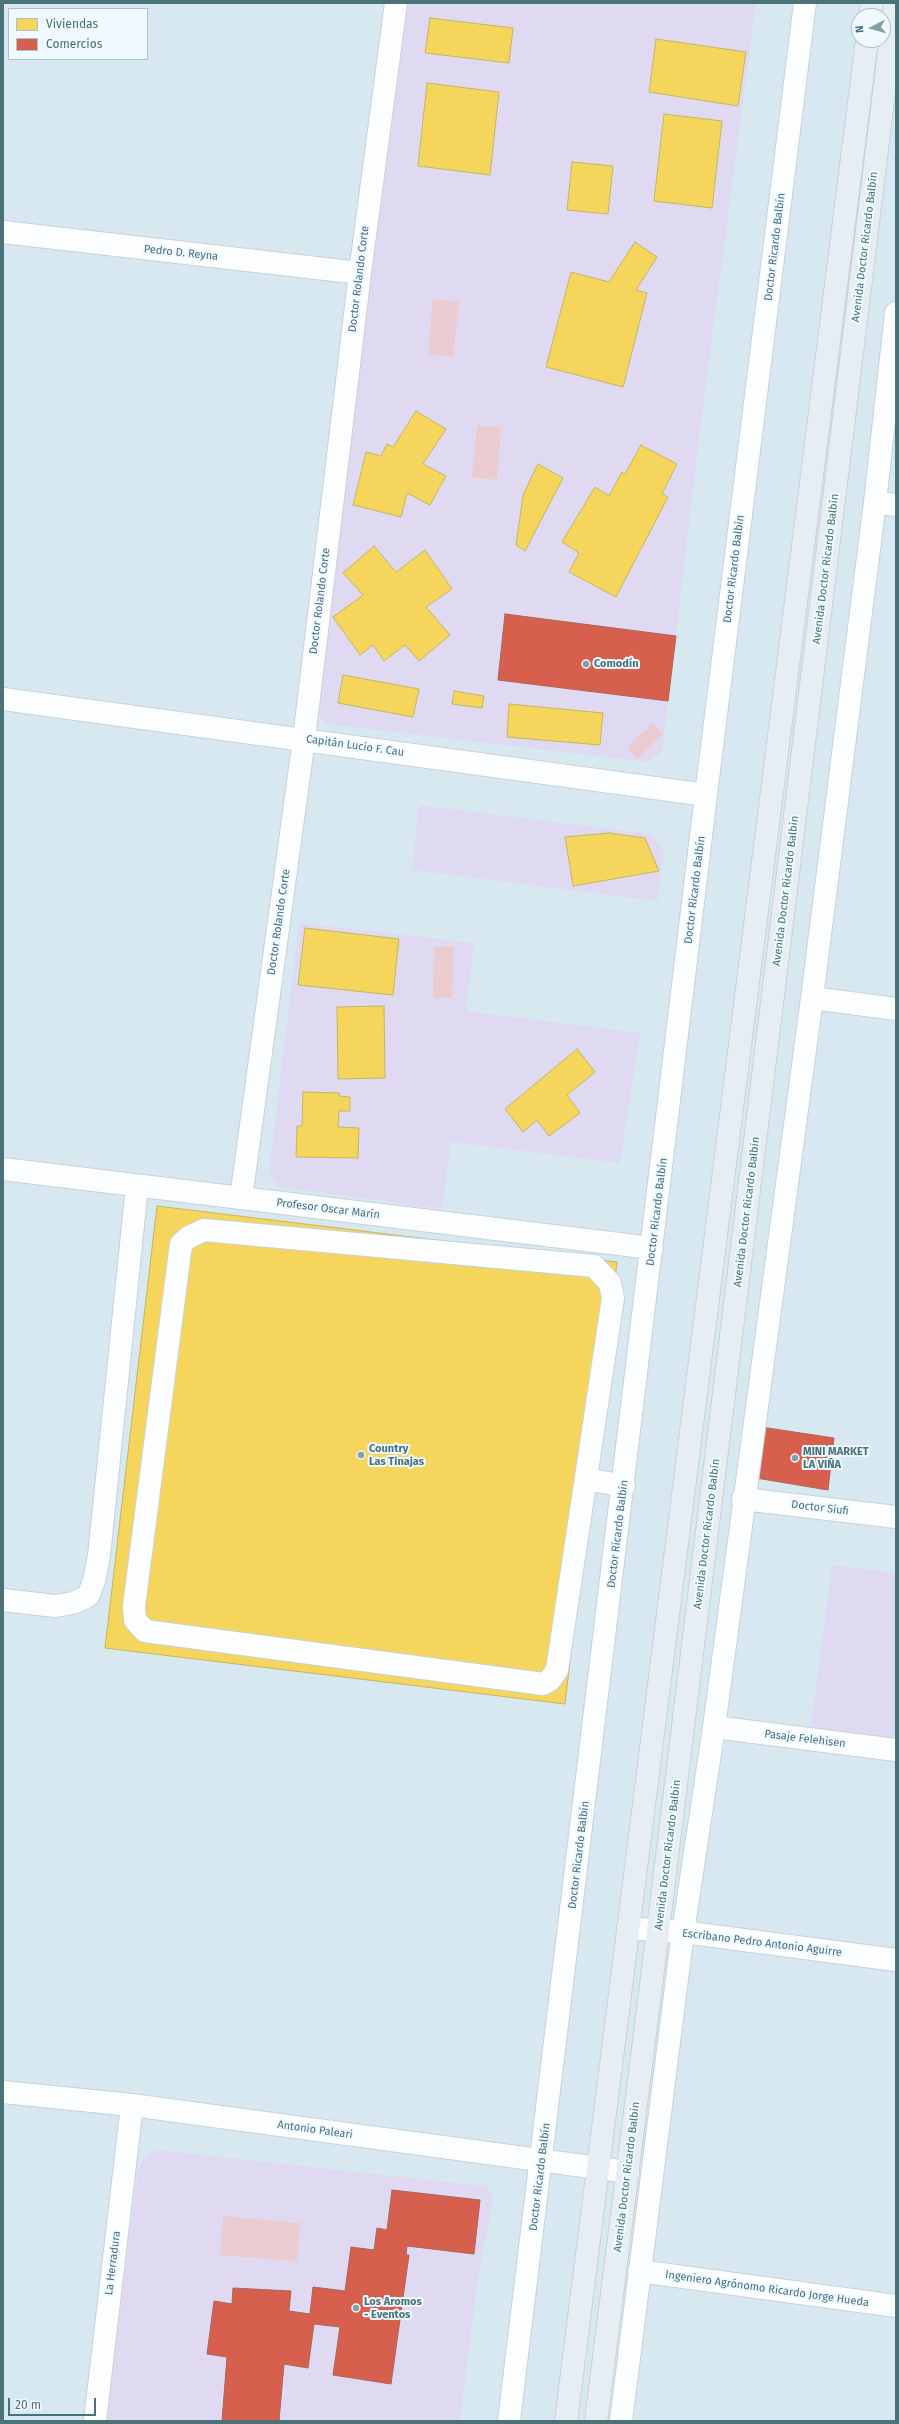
<!DOCTYPE html>
<html>
<head>
<meta charset="utf-8">
<style>
	body { margin:0 }
	#map { position:relative; width:899px; height:2424px; overflow:hidden; background:#ecf4f9; font-family:"Fira Sans",sans-serif }
	canvas { display:block }
	.frame { position:absolute; inset:0; border:4px solid #497279; pointer-events:none }
	.legend { position:absolute; left:8px; top:8px; width:140px; height:52px; box-sizing:border-box; background:#eff9ff; border:1px solid #adc3c9; margin:0; padding:5px 7px; list-style:none; font-size:12px; color:#497279 }
	.legend li { display:flex; align-items:center; gap:8px; height:20px }
	.legend b { width:20px; border:1px solid #adc3c9 }
	.north { position:absolute; left:851px; top:8px; width:40px; height:40px; box-sizing:border-box; background:#eff9ff; border:1px solid #adc3c9; border-radius:50%; rotate:264deg; font-size:11px; font-weight:700; line-height:16px; text-align:center; color:#497279 }
	.north::after { content:''; display:block; margin:auto; width:14px; height:18px; background:#82a0a6; clip-path:polygon(50% 0,100% 100%,50% 72%,0 100%) }
	.scale { position:absolute; left:8px; top:2398px; width:88px; height:18px; box-sizing:border-box; border:2px solid #497279; border-top:0; padding-left:5px; font-size:12px; line-height:14px; white-space:nowrap; color:#497279; -webkit-text-stroke:3px #eff9ff; paint-order:stroke }
</style>
</head>
<body>
<div id="map">
<canvas width="899" height="2424"></canvas>
<div class="frame"></div>
<ul class="legend">
<li><b style="height:11px;background:#f6d55c"></b>Viviendas</li>
<li><b style="height:11px;background:#d6604d"></b>Comercios</li>
</ul>
<div class="north">N</div>
<div class="scale">20 m</div>
</div>
<script>
const g = document.querySelector('canvas').getContext('2d');
g.lineJoin = 'round';
function fill(path, color) {
  g.fillStyle = color;
  g.fill(path, 'evenodd');
}
function shape(rows) {
  const path = new Path2D();
  for (const r of rows) {
    path.moveTo(r[0], r[1]);
    for (let i = 2; i < r.length; i += 2) path.lineTo(r[i], r[i + 1]);
  }
  return path;
}
function stroke(path, color, width, dash) {
  g.strokeStyle = color;
  g.lineWidth = width;
  g.lineCap = dash ? 'butt' : 'round';
  g.setLineDash(dash || []);
  g.stroke(path);
}
function label(font, color, halo, rows, align = 'center') {
  g.font = font + ' "Fira Sans",sans-serif';
  g.lineWidth = 4;
  g.setLineDash([]);
  g.textBaseline = 'middle';
  g.strokeStyle = halo;
  g.fillStyle = color;
  for (const [text, x, y, turn = 0] of rows) {
    g.save();
    g.translate(x, y);
    g.rotate((+turn || 0) * Math.PI / 180);
    g.textAlign = isNaN(turn) ? turn : align;
    if (halo) g.strokeText(text, 0, 0);
    g.fillText(text, 0, 0);
    g.restore();
  }
}
const residential = shape([
	[3,3,896,3,896,2421,3,2421],
	[9,9,147,9,147,59,9,59],
	[859,16,883,16,883,40,859,40]
]);
const green = shape([
	[404,3,756,3,699,437,676,636,505,615,498,680,668,701,662,752,648,762,326,724,316,710],
	[419,805,651,834,664,852,657,901,412,870],
	[299,923,474,943,466,1011,640,1033,620,1163,451,1142,442,1209,280,1187,269,1173],
	[832,1565,896,1573,896,1738,811,1727],
	[157,2150,484,2186,489,2190,493,2198,478,2278,460,2421,106,2421,138,2170,144,2157]
]);
const water = shape([
	[433,299,459,302,453,357,428,354],
	[477,425,501,428,497,480,472,477],
	[653,723,663,734,637,759,627,747],
	[434,947,454,947,452,998,433,998],
	[223,2216,300,2223,297,2261,220,2255]
]);
const homes = shape([
	[430,18,513,28,509,63,425,53,430,18],
	[656,39,746,52,738,106,649,92,656,39],
	[427,83,499,92,490,175,418,166,427,83],
	[664,114,722,121,712,208,654,201,664,114],
	[572,162,613,166,608,214,567,210,572,162],
	[635,242,657,257,636,290,647,293,623,387,546,367,571,272,609,282,635,242],
	[416,411,446,429,423,464,446,476,430,505,407,493,401,517,353,505,366,452,381,456,387,444,393,447,416,411],
	[641,445,677,464,662,494,668,497,616,597,569,572,579,553,562,542,595,487,609,496,622,472,625,474,641,445],
	[538,464,563,478,525,551,516,545,523,495,538,464],
	[374,546,396,572,425,550,452,589,426,607,450,635,419,661,405,645,384,661,373,645,360,655,333,617,363,595,343,573,374,546],
	[343,675,419,689,413,717,338,703,343,675],
	[454,691,484,696,482,708,452,704,454,691],
	[509,704,603,713,600,745,507,737,509,704],
	[609,833,645,838,659,871,573,886,565,837,609,833],
	[305,928,399,939,393,995,298,985,305,928],
	[384,1006,385,1078,338,1079,337,1007,384,1006],
	[577,1049,595,1072,567,1095,580,1113,549,1136,537,1120,523,1132,505,1109,577,1049],
	[303,1092,340,1093,339,1096,350,1097,350,1111,339,1111,338,1127,359,1128,358,1158,296,1157,297,1126,302,1126,303,1092],
	[157,1206,617,1262,565,1704,105,1648,157,1206]
]);
const shops = shape([
	[505,614,676,636,668,701,498,680,505,614],
	[761,1427,834,1438,828,1490,756,1478,761,1427],
	[392,2190,480,2200,474,2254,407,2246,406,2255,409,2255,391,2384,333,2375,340,2327,314,2324,308,2368,284,2364,279,2421,222,2421,227,2357,207,2354,214,2301,232,2304,233,2288,291,2291,289,2311,310,2314,313,2287,345,2291,351,2247,374,2250,377,2228,387,2230,392,2190]
]);
const minor = shape([
	[3,232,360,273],
	[875,502,896,505],
	[3,699,706,795],
	[812,998,896,1009],
	[3,1169,652,1248],
	[241,1198,304,739,360,273,396,3],
	[204,1230,594,1266,610,1283,613,1298,557,1670,550,1680,543,1684,145,1631,135,1620,134,1606,181,1244,189,1237,204,1230],
	[586,1479,624,1486],
	[743,1499,896,1517],
	[3,1600,55,1606,73,1603,88,1596,94,1581,99,1556,137,1186],
	[714,1727,896,1750],
	[628,1928,683,1932,896,1960],
	[3,2092,132,2105,628,2172],
	[639,2271,896,2306],
	[95,2421,132,2105],
	[509,2421,706,795,805,3],
	[621,2421,683,1932,714,1727,812,998,875,502,896,313]
]);
const major = shape([
	[870,16,872,3],
	[566,2421,867,40],
	[596,2421,658,1930,895,3]
]);
const markers = [
	[586,664,4,"#82a0a6"],
	[361,1455,4,"#82a0a6"],
	[795,1458,4,"#82a0a6"],
	[356,2308,4,"#82a0a6"]
];
const streetNames = [
	["Doctor Ricardo Balbín",775,247,-83],
	["Avenida Doctor Ricardo Balbín",865,247,-83],
	["Pedro D. Reyna",181,253,6],
	["Doctor Rolando Corte",359,279,-83],
	["Doctor Ricardo Balbín",734,569,-83],
	["Avenida Doctor Ricardo Balbín",826,569,-83],
	["Doctor Rolando Corte",320,601,-83],
	["Capitán Lucio F. Cau",355,746,8],
	["Doctor Ricardo Balbín",695,890,-83],
	["Avenida Doctor Ricardo Balbín",786,891,-83],
	["Doctor Rolando Corte",279,922,-82],
	["Profesor Oscar Marín",328,1209,7],
	["Doctor Ricardo Balbín",657,1212,-83],
	["Avenida Doctor Ricardo Balbín",747,1212,-83],
	["Doctor Siufi",820,1508,7],
	["Doctor Ricardo Balbín",618,1534,-83],
	["Avenida Doctor Ricardo Balbín",707,1534,-83],
	["Pasaje Felehisen",805,1739,7],
	["Doctor Ricardo Balbín",579,1855,-83],
	["Avenida Doctor Ricardo Balbín",668,1855,-83],
	["Escribano Pedro Antonio Aguirre",762,1943,7],
	["Antonio Paleari",315,2130,8],
	["Doctor Ricardo Balbín",540,2177,-83],
	["Avenida Doctor Ricardo Balbín",627,2177,-83],
	["La Herradura",113,2263,-83],
	["Ingeniero Agrónomo Ricardo Jorge Hueda",767,2289,8]
];
const poiNames = [
	["Comodín",594,664],
	["Country",369,1449],
	["Las Tinajas",369,1462],
	["MINI MARKET",803,1452],
	["LA VIÑA",803,1465],
	["Los Aromos",364,2302],
	["- Eventos",364,2315]
];
fill(residential, '#d8e8f1');
fill(green, '#dfdaf2');
fill(water, '#eacbcf');
fill(homes, '#f6d55c');
stroke(homes, '#c2b765', 1);
fill(shops, '#d6604d');
stroke(shops, '#ac655a', 1);
stroke(minor, '#c8d2d6', 24);
stroke(major, '#c9d1d4', 24);
stroke(minor, '#fcfdfe', 22);
stroke(major, '#e6eef3', 22);
for (const [x, y, r, color] of markers) {
  const dot = new Path2D();
  dot.arc(x, y, r, 0, 2 * Math.PI);
  g.fillStyle = color;
  g.fill(dot);
  stroke(dot, '#eff9ff', 1.5);
}
label('11px', '#497279', '#eff9ff', streetNames);
label('bold 11px', '#497279', '#eff9ff', poiNames, 'left');
</script>
</body>
</html>
